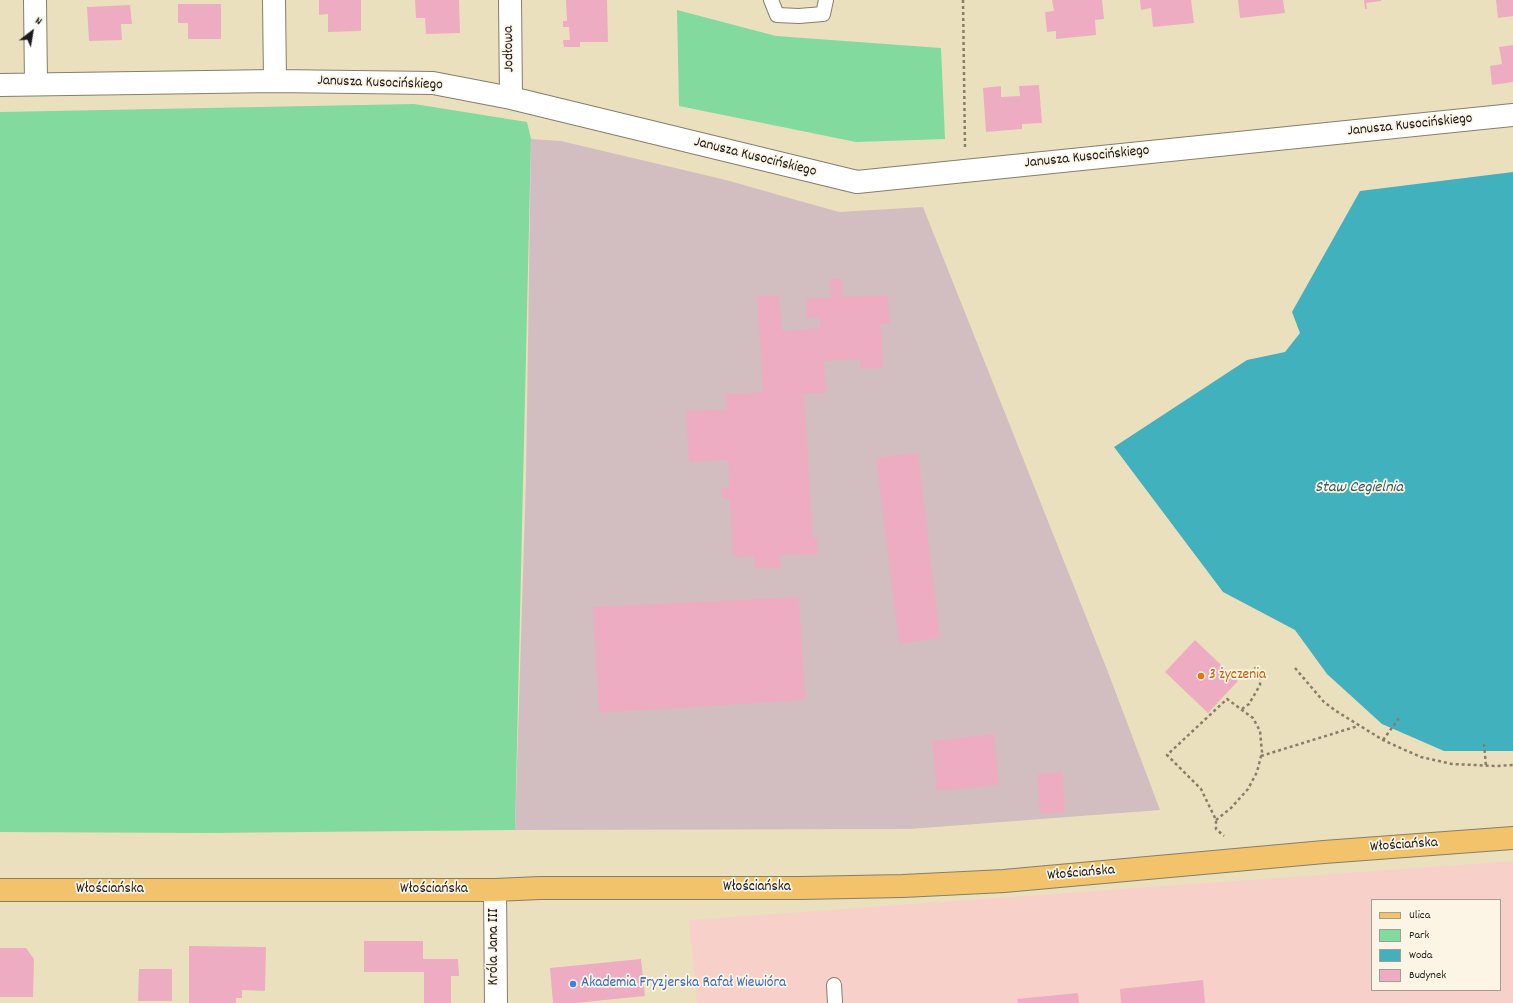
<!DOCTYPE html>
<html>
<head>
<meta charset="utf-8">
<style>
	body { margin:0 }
	#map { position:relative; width:1513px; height:1003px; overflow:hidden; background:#ebe0bd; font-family:Dekko,sans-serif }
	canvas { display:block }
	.legend { position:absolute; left:1371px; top:899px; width:130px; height:92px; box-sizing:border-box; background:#fcf5e5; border:1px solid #a29e95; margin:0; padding:5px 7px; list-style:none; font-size:12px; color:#1c1c1c }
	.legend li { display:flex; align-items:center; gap:8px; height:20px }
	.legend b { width:20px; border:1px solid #a29e95 }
	.north { position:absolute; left:12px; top:12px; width:40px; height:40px; -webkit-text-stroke:3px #fcf5e5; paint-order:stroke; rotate:31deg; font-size:11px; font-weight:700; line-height:16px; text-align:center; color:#1c1c1c }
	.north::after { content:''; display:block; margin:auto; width:14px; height:18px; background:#1c1c1c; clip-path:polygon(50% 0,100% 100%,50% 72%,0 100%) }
</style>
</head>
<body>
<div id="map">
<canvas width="1513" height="1003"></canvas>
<ul class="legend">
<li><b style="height:5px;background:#f2c36a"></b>Ulica</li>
<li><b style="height:11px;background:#82da9e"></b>Park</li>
<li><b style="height:11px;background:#42b1be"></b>Woda</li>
<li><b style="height:11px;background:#eeacc2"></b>Budynek</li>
</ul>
<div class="north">N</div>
</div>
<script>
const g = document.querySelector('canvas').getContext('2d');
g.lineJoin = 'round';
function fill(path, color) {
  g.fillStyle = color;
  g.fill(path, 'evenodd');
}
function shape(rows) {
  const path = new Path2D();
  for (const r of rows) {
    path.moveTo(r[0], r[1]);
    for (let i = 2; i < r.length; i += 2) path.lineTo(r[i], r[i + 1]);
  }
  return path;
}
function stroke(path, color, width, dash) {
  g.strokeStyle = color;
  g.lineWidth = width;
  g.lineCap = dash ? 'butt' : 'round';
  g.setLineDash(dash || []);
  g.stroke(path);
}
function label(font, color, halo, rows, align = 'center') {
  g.font = font + ' Dekko,sans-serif';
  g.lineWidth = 3.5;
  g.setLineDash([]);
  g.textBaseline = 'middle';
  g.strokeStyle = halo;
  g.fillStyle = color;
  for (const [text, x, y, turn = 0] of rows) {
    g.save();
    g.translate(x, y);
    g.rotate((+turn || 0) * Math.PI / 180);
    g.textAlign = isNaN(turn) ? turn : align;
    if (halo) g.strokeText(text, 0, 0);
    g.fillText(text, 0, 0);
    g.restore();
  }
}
const built = shape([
	[1513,861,1513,1003,697,1003,689,920],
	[1372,900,1500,900,1500,990,1372,990]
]);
const industrial = shape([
	[531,139,561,141,726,180,839,212,923,207,1108,672,1160,810,910,829,515,830,526,476]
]);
const green = shape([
	[677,10,776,36,941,48,945,139,856,142,679,106],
	[414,104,527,122,531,139,515,830,207,833,0,832,0,112]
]);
const water = shape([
	[1513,172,1513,751,1444,751,1382,724,1327,674,1295,630,1223,592,1114,447,1247,360,1285,352,1300,333,1292,312,1360,191]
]);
const building = shape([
	[319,0,361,0,361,31,328,32,328,14,319,15],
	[415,0,459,0,460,33,426,34,425,18,416,18],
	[566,0,607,0,608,42,580,42,580,47,564,47,563,40,570,40,569,27,563,27,563,21,567,21],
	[1052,0,1102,0,1104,19,1095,20,1096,35,1056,39,1056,31,1047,32,1045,12,1054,11],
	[1140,0,1191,0,1194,23,1153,27,1151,8,1141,10],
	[1238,0,1283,0,1285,13,1240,18],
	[1364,0,1381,0,1381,1,1366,3,1367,9,1365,9],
	[1496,0,1513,0,1513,16,1498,18],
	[178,4,221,4,221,39,188,39,188,23,178,23],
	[130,5,132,24,121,24,122,40,89,41,87,7],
	[1513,45,1513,82,1492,85,1490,66,1502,64,1499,47],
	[1039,85,1042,123,1022,124,1022,129,986,132,983,88,1001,86,1001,97,1020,96,1019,86],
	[830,279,842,279,842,297,888,295,890,324,881,324,883,368,860,369,860,359,824,361,826,393,804,394,813,538,817,538,818,554,780,555,781,568,755,569,754,556,733,557,730,499,722,499,722,488,730,487,728,460,689,462,686,411,726,409,725,394,763,392,757,297,779,295,782,331,820,328,820,318,806,318,806,298,831,298],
	[918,453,940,638,899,644,876,458],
	[799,597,805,700,599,713,593,607],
	[1195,640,1238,681,1208,713,1165,672],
	[994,734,999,785,937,791,932,741],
	[1062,772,1065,812,1040,814,1037,774],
	[364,941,423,941,423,959,458,959,459,976,451,976,451,1003,424,1003,424,972,364,972],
	[189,946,266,947,265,991,242,990,242,998,236,998,236,1003,189,1003],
	[0,948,26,948,34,959,33,997,0,997],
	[641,959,645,996,575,1003,553,1003,550,968],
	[139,969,172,969,172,1001,138,1001],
	[1203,980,1205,1003,1121,1003,1120,989],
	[1078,993,1079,1003,1018,1003,1017,999]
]);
const path = shape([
	[963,0,965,147],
	[1295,668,1324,702,1336,711,1383,740,1398,747,1421,757,1452,764,1496,766,1513,765],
	[1242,709,1249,704,1260,685,1260,676,1255,667],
	[1383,740,1399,718],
	[1484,744,1486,766],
	[1261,756,1358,726],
	[1216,820,1231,808,1248,789,1257,772,1262,752,1260,731,1253,718,1227,699,1167,755,1201,789,1216,820,1216,829,1224,836]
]);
const lane = shape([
	[771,0,777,15,799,16,823,14,826,0],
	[834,985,835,1003]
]);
const street = shape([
	[35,0,36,84],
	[274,0,275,81],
	[510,0,511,98],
	[0,85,275,81,433,83,511,98,857,182,1513,115],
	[495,890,496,1003]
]);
const primary = shape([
	[0,890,495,890,540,888,801,888,903,886,1004,881,1324,852,1513,838]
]);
const markers = [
	[1201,676,4,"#e8710a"],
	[573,984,4,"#3f7fe0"]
];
const streetNames = [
	["Jodłowa",510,49,-91],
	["Janusza Kusocińskiego",380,84,2],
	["Janusza Kusocińskiego",1410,126,-6],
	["Janusza Kusocińskiego",755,158,14],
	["Janusza Kusocińskiego",1087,158,-6],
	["Włościańska",1404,846,-4],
	["Włościańska",1081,874,-5],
	["Włościańska",757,888],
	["Włościańska",110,890],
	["Włościańska",434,890],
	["Króla Jana III",495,947,-90]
];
const foodNames = [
	["3 życzenia",1209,676]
];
const shopNames = [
	["Akademia Fryzjerska Rafał Wiewióra",581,984]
];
const waterNames = [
	["Staw Cegielnia",1359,489]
];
fill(built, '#f7d0c9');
fill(industrial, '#d2bec1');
fill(green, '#82da9e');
fill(water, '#42b1be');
fill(building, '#eeacc2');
stroke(lane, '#847e6c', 16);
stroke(street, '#847e6c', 24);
stroke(primary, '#847e6c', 24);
stroke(path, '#847e6c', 2.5, [3, 3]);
stroke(lane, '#fff', 14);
stroke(street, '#fff', 22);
stroke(primary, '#f2c36a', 22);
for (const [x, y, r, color] of markers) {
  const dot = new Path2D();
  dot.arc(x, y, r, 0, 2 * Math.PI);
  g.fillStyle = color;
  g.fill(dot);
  stroke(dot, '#fcf5e5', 1.5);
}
label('15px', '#1c1c1c', '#fcf5e5', streetNames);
label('15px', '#c56008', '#fcf5e5', foodNames, 'left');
label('15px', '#366cbe', '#fcf5e5', shopNames, 'left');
label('italic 16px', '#2d5f65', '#fcf5e5', waterNames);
</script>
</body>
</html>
